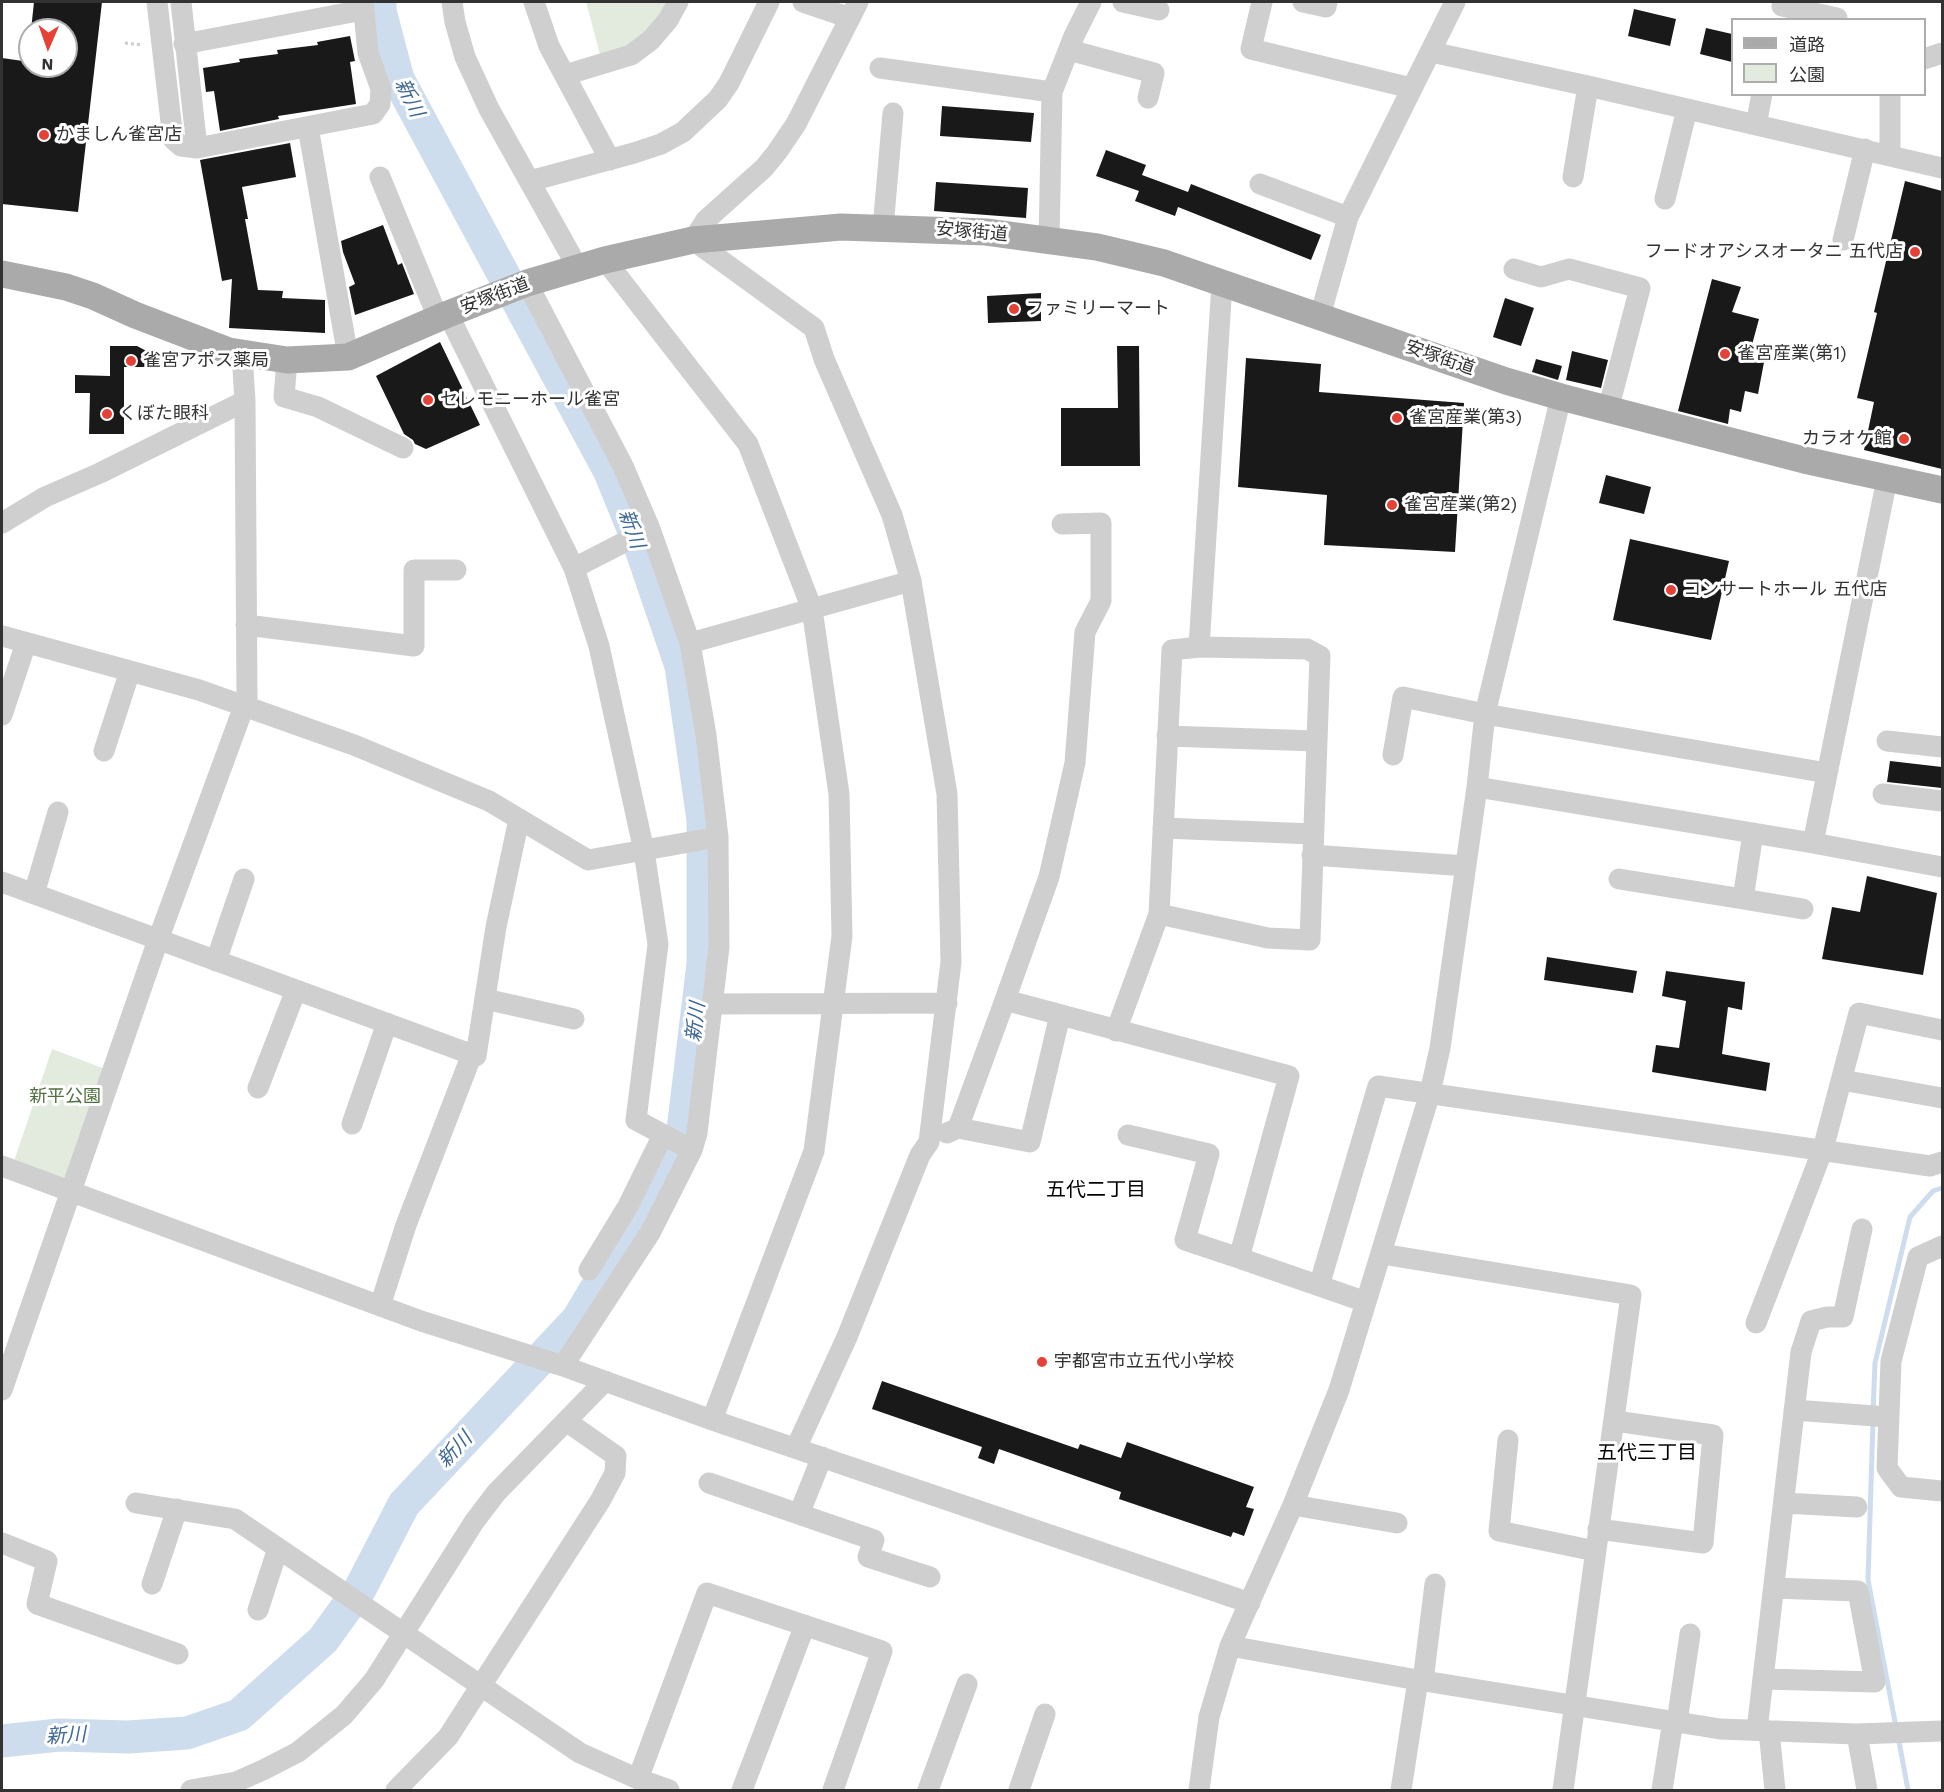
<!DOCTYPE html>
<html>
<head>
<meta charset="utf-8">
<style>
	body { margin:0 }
	#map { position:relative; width:1944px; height:1792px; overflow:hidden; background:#fff; font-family:"Work Sans","Noto Sans JP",sans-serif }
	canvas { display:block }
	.frame { position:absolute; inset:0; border:3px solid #323232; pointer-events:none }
	.legend { position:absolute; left:1731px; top:18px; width:195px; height:78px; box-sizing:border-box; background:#fff; border:2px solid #adadad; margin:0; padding:8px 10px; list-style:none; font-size:18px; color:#323232 }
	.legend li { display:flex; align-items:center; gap:12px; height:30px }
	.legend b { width:30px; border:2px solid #adadad }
	.north { position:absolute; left:18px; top:18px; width:60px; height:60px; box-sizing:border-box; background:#fff; border:2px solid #adadad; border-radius:50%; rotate:182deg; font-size:16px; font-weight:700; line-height:24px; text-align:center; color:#323232 }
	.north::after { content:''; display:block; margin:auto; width:21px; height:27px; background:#e64137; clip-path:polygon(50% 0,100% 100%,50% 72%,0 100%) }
</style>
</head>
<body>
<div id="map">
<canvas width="1944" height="1792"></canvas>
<div class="frame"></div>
<ul class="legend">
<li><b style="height:8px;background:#aaa"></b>道路</li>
<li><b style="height:16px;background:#e3ebde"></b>公園</li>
</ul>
<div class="north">N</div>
</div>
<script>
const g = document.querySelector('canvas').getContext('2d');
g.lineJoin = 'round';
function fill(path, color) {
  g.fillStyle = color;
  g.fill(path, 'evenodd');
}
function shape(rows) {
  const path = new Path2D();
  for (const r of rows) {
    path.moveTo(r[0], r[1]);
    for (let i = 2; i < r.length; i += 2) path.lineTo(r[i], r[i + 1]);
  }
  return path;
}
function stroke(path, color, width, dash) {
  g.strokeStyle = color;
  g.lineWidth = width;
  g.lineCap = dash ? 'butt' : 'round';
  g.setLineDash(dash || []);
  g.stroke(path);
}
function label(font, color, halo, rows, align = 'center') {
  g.font = font + ' "Work Sans","Noto Sans JP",sans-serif';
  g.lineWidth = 6;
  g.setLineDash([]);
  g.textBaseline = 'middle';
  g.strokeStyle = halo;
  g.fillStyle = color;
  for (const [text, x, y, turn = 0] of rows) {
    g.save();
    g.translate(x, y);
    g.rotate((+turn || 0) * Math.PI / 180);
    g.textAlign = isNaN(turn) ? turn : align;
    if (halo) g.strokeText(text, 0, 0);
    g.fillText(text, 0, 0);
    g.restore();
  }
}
const green = shape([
	[586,2,668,2,657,20,641,36,623,50,601,58],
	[52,1049,105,1069,65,1181,13,1164]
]);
const stream = shape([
	[1873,1412,1875,1363,1910,1217,1933,1191,1942,1188],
	[1873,1421,1868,1580,1896,1727],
	[1898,1736,1908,1790]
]);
const river = shape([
	[2,1741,59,1735,128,1737,187,1733,239,1715,323,1640,360,1589,404,1504,578,1319,657,1186,683,1130,703,964,703,820,681,666,640,546,610,472,398,79,380,11,380,2]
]);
const building = shape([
	[34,2,102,2,78,212,2,204,2,58,30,62,30,66,66,66,66,30,31,30],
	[1634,9,1676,19,1670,46,1628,36],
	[1706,28,1732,34,1732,62,1700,54],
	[350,36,355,61,350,62,356,104,278,116,279,119,220,131,214,91,206,92,203,68,240,62,239,59,278,54,277,50,318,45,317,42],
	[942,106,1034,113,1031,142,940,136],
	[290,143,296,177,242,187,248,219,245,219,258,290,283,291,282,298,325,300,325,333,229,328,232,279,222,281,200,160],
	[1106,150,1146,165,1142,175,1188,192,1191,184,1321,235,1311,260,1178,207,1175,216,1135,201,1139,191,1096,176],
	[1905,181,1942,191,1942,469,1864,450,1874,402,1857,398,1877,313,1874,312],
	[936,182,1028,188,1026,218,934,211],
	[383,225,398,265,402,263,414,294,355,315,349,287,355,284,343,252,341,241],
	[1712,279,1741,287,1732,312,1759,319,1750,352,1765,357,1758,394,1745,391,1741,412,1730,409,1728,424,1678,411],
	[1041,293,1041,321,988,323,987,296],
	[1505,298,1534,308,1521,346,1493,337],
	[440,342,480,425,426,449,415,444,413,440,404,434,376,376],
	[110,346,137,346,152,354,152,367,124,367,124,434,89,434,90,393,75,393,75,375,110,376],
	[1117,346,1139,346,1140,466,1061,466,1061,408,1118,408],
	[1572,351,1608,360,1601,388,1566,380],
	[1246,358,1321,364,1319,392,1464,403,1455,552,1324,545,1327,495,1238,487],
	[1536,359,1562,366,1558,380,1532,372],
	[1606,475,1651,487,1644,514,1599,503],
	[1630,539,1729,561,1711,640,1613,620],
	[1890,761,1942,767,1942,788,1887,782],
	[1867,876,1937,893,1923,975,1822,959,1832,907,1860,912],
	[1547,957,1637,971,1633,993,1544,980],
	[1666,971,1745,982,1742,1010,1728,1007,1722,1054,1770,1063,1766,1091,1652,1072,1656,1045,1679,1048,1686,1001,1662,996],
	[882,1381,1078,1449,1080,1444,1121,1458,1127,1442,1254,1487,1246,1507,1254,1509,1244,1536,1233,1532,1231,1537,1119,1499,1121,1492,999,1449,994,1464,978,1458,982,1447,872,1409]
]);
const path = shape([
	[125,43,143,45]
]);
const minor = shape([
	[157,2,173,139,181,146,197,148],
	[181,2,197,148,373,114,380,104,381,89,368,53,363,2],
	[452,2,455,22,465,57,489,109,578,268],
	[534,2,549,46,610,160],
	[803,2,850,18,858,2],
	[1123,2,1159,10],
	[1262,2,1251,49,1411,88],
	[1303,2,1326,7,1327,2],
	[1782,6,1837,18],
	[184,44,363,10],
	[1069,50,1154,73,1148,98],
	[1431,52,1588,86,1942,168],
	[1924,59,1942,53],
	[880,68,1052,92],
	[565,75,631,55,651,40,668,20,678,2],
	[1756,125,1762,94],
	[308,127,348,357],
	[1890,155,1890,94],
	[380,177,438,318],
	[1573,177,1588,86],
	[530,181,634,153,661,144,683,132,718,99,729,83,769,2],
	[1260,184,1348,217],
	[1665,199,1687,109],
	[883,228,893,113],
	[1843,240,1865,149],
	[1049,241,1052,92,1074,36,1091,2],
	[605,260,748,444,812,609,839,794,842,936,814,1151,712,1420],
	[1514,269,1541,277,1569,269,1640,288,1608,410],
	[527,283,623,466,650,529,690,643,706,735,718,837,719,947,697,1133,692,1150,650,1233,563,1366],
	[448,314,574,568,599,646,644,851,658,944,636,1120,692,1150],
	[1320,316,1348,217,1455,2],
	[287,360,284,397,318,407,403,448],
	[2,523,45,497,100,473,245,401],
	[574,568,650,529],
	[246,625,414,646,414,570,456,570],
	[2,636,199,690,354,745,489,801,588,860,718,837],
	[690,643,911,581],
	[1199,647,1222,283],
	[2,715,26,643],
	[1167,736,1316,741],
	[1887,741,1942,747],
	[104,751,130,671],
	[1393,755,1403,697,1485,714,1827,773],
	[1477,787,1813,843,1887,479],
	[1883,794,1942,801],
	[1163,828,1313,834],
	[1813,843,1942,867],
	[1312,855,1466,866],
	[1619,879,1743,899,1753,833],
	[2,882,476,1056,496,927,519,819],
	[34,894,58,812],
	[1743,899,1803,909],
	[216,961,244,879],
	[485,999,574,1019],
	[1005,1000,1049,877,1075,763,1085,632,1101,601,1101,523,1062,524],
	[712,1004,947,1003],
	[1116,1031,1159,914,1268,938,1310,940,1320,656,1307,649,1199,647,1172,650,1159,914],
	[1842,1080,1942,1098],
	[258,1088,296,990],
	[352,1124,387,1023],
	[958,1128,1005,1000,1289,1076,1239,1258,1366,1302],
	[947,1133,958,1128,1030,1142,1060,1015],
	[1128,1135,1209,1154,1185,1240,1239,1258],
	[2,1166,421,1321,563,1366,712,1420,1250,1603],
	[1942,1246,1918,1257,1891,1361,1887,1468,1901,1487,1942,1491],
	[1382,1254,1631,1295,1563,1790],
	[589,1270,628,1206,663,1135],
	[1319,1286,1378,1086,1930,1166,1942,1162],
	[380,1306,406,1225,472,1054],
	[1756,1323,1823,1149,1859,1013,1942,1030],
	[2,1390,158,940,247,698,245,401,242,354],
	[1794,1410,1889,1417],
	[1508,1440,1499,1531,1595,1551],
	[796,1448,847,1337,920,1155,929,1142,951,962,947,794,911,581,892,515,824,359,814,328,693,240,706,220,764,168,777,152,796,124,850,18],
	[709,1483,874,1540,868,1557,930,1577],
	[136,1503,235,1519,580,1753,638,1779,669,1790],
	[1784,1503,1857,1507],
	[1293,1505,1397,1523],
	[799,1514,822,1457],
	[1598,1529,1703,1543,1713,1435,1615,1421],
	[2,1543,47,1561,37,1604,178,1654],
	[152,1584,177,1509],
	[258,1610,278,1548],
	[1230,1646,1423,1681,1435,1584],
	[1764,1679,1875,1682,1858,1591,1774,1588],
	[1677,1722,1690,1634],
	[1757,1730,1801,1352,1811,1321,1827,1317,1843,1317,1862,1229],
	[1769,1731,1775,1790],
	[1857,1734,1942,1731],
	[638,1779,707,1593,882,1651,833,1790],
	[191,1790,236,1782,263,1770,298,1752,344,1715,374,1680,474,1522,496,1493,605,1381],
	[396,1790,448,1737,600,1501,615,1473,616,1456,566,1421],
	[742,1790,805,1625],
	[928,1790,967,1684],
	[1019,1790,1045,1714],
	[1199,1790,1209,1717,1230,1646,1293,1505,1339,1390,1430,1093,1440,1048,1477,787,1485,714,1561,397],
	[1401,1790,1418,1680,1720,1729,1857,1734,1867,1790],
	[1662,1790,1673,1721]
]);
const major = shape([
	[2,274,66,287,93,296,135,315,229,351,287,360,348,357,448,314,527,283,605,260,693,240,841,227,986,232,1097,247,1164,263,1506,381,1561,397,1804,460,1942,490]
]);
const markers = [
	[44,135,6,"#e64137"],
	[1915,252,6,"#e64137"],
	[1014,309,6,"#e64137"],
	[1725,354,6,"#e64137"],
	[131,361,6,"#e64137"],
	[428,400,6,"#e64137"],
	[107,414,6,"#e64137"],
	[1397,418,6,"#e64137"],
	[1904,439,6,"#e64137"],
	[1392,505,6,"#e64137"],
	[1671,590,6,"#e64137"],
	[1042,1362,6,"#e64137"]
];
const poiNames = [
	["かましん雀宮店",56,135],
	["フードオアシスオータニ 五代店",1903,252,"right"],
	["ファミリーマート",1026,309],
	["雀宮産業(第1)",1737,354],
	["雀宮アポス薬局",143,361],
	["セレモニーホール雀宮",440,400],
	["くぼた眼科",119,414],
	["雀宮産業(第3)",1409,418],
	["カラオケ館",1892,439,"right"],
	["雀宮産業(第2)",1404,505],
	["コンサートホール 五代店",1683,590],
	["宇都宮市立五代小学校",1054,1362]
];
const streetNames = [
	["安塚街道",972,232,5],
	["安塚街道",495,296,-21],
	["安塚街道",1440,358,19]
];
const parkNames = [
	["新平公園",65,1097]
];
const waterNames = [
	["新川",409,98,64],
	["新川",631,529,70],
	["新川",696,1022,-83],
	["新川",455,1450,-47],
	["新川",66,1736,-3]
];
const neighbourhoodNames = [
	["五代二丁目",1096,1190],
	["五代三丁目",1647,1453]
];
fill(green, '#e3ebde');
stroke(stream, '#ceddee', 5);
stroke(river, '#ceddee', 33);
fill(building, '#191919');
stroke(path, '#ccc', 3, [3, 3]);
stroke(minor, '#cfcfcf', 21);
stroke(major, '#aaa', 27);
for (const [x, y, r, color] of markers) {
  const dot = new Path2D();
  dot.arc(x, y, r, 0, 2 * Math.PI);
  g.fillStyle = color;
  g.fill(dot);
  stroke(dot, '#fff', 2);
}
label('18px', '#323232', '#fff', poiNames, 'left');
label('18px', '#323232', '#fff', streetNames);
label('18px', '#4f6f3e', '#fff', parkNames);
label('italic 20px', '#3e6896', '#fff', waterNames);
label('20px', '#000', '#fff', neighbourhoodNames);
</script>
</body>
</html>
